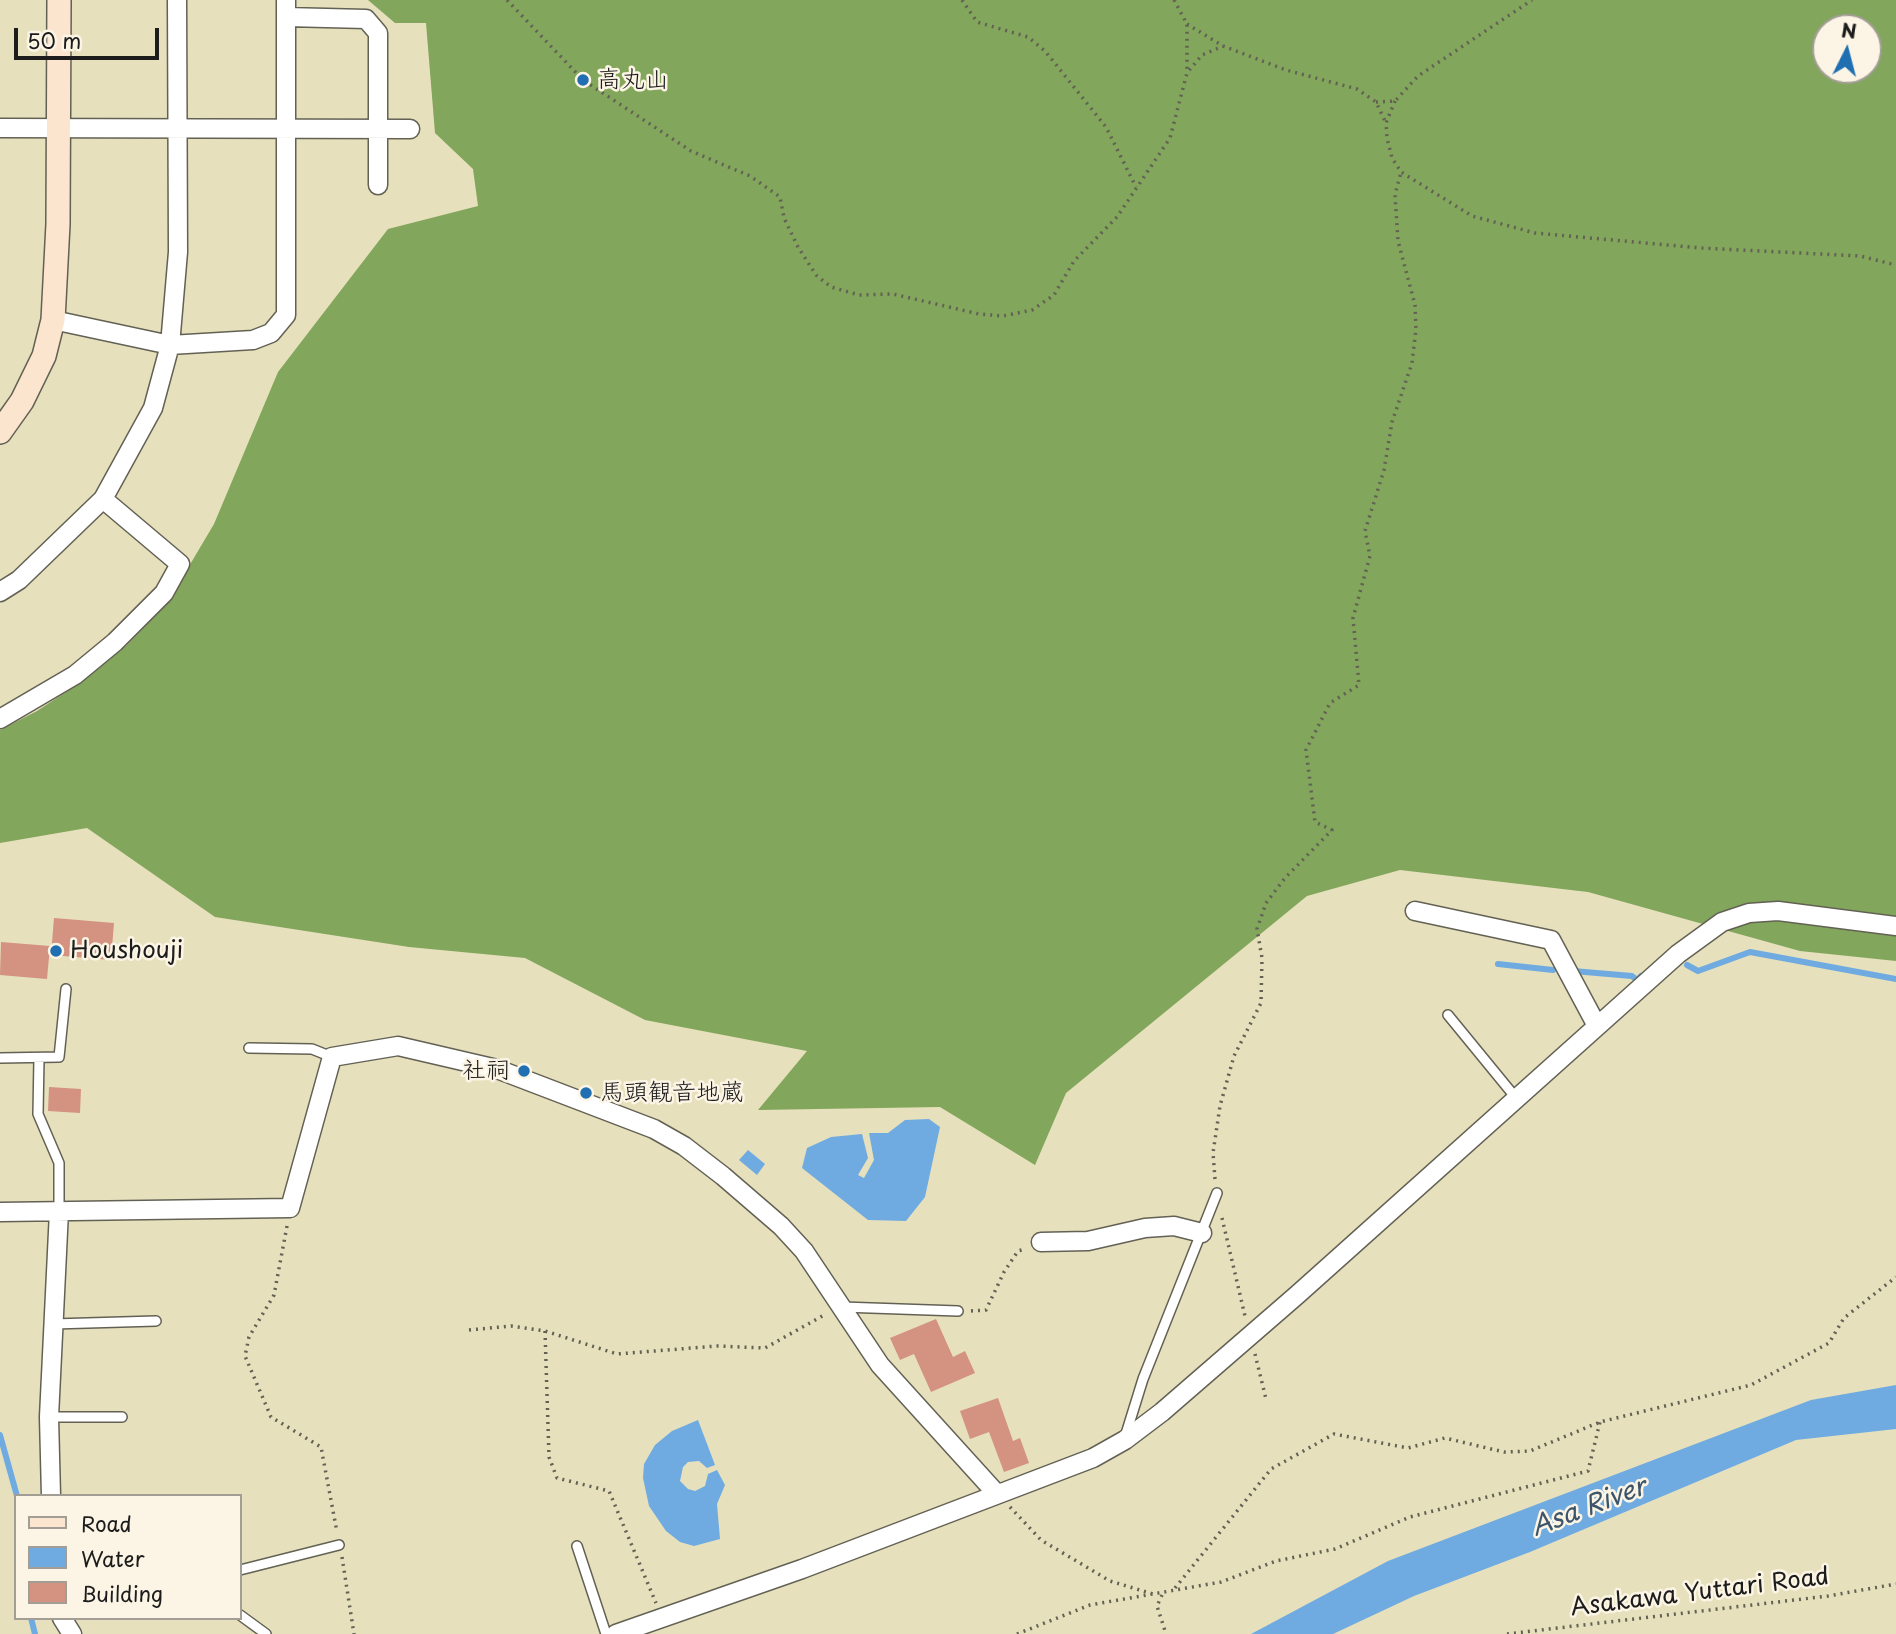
<!DOCTYPE html>
<html>
<head>
<meta charset="utf-8">
<style>
	body { margin:0 }
	#map { position:relative; width:1896px; height:1634px; overflow:hidden; background:#e6e0bd; font-family:"Playpen Sans",sans-serif }
	canvas { display:block }
	.legend { position:absolute; left:14px; top:1494px; width:228px; height:126px; box-sizing:border-box; background:#fcf5e5; border:2px solid #a29e95; margin:0; padding:9px 12px; list-style:none; font-size:21px; color:#1c1c1c }
	.legend li { display:flex; align-items:center; gap:14px; height:35px }
	.legend b { width:35px; border:2px solid #a29e95 }
	.north { position:absolute; left:1812px; top:14px; width:70px; height:70px; box-sizing:border-box; background:#fcf5e5; border:2px solid #a29e95; border-radius:50%; rotate:6deg; font-size:19px; font-weight:700; line-height:28px; text-align:center; color:#1c1c1c }
	.north::after { content:''; display:block; margin:auto; width:24px; height:32px; background:#1f6fb2; clip-path:polygon(50% 0,100% 100%,50% 72%,0 100%) }
	.scale { position:absolute; left:14px; top:28px; width:145px; height:32px; box-sizing:border-box; border:4px solid #1c1c1c; border-top:0; padding-left:9px; font-size:21px; line-height:24px; white-space:nowrap; color:#1c1c1c; -webkit-text-stroke:5px #fcf5e5; paint-order:stroke }
</style>
</head>
<body>
<div id="map">
<canvas width="1896" height="1634"></canvas>
<ul class="legend">
<li><b style="height:9px;background:#fce5cf"></b>Road</li>
<li><b style="height:19px;background:#6fabe1"></b>Water</li>
<li><b style="height:19px;background:#d49281"></b>Building</li>
</ul>
<div class="north">N</div>
<div class="scale">50 m</div>
</div>
<script>
const g = document.querySelector('canvas').getContext('2d');
g.lineJoin = 'round';
function fill(path, color) {
  g.fillStyle = color;
  g.fill(path, 'evenodd');
}
function shape(rows) {
  const path = new Path2D();
  for (const r of rows) {
    path.moveTo(r[0], r[1]);
    for (let i = 2; i < r.length; i += 2) path.lineTo(r[i], r[i + 1]);
  }
  return path;
}
function stroke(path, color, width, dash) {
  g.strokeStyle = color;
  g.lineWidth = width;
  g.lineCap = dash ? 'butt' : 'round';
  g.setLineDash(dash || []);
  g.stroke(path);
}
function label(font, color, halo, rows, align = 'center') {
  g.font = font + ' "Playpen Sans","Klee One",sans-serif';
  g.lineWidth = 5;
  g.setLineDash([]);
  g.textBaseline = 'middle';
  g.strokeStyle = halo;
  g.fillStyle = color;
  for (const [text, x, y, turn = 0] of rows) {
    g.save();
    g.translate(x, y);
    g.rotate((+turn || 0) * Math.PI / 180);
    g.textAlign = isNaN(turn) ? turn : align;
    if (halo) g.strokeText(text, 0, 0);
    g.fillText(text, 0, 0);
    g.restore();
  }
}
const forest = shape([
	[368,0,1896,0,1896,961,1800,951,1588,892,1400,870,1307,896,1066,1093,1035,1165,940,1107,758,1110,807,1051,645,1020,525,958,409,947,215,917,87,828,0,843,0,730,37,711,78,684,126,646,166,605,214,524,278,372,388,229,478,206,473,169,435,133,426,23,395,23],
	[1826,28,1868,28,1868,70,1826,70]
]);
const water = shape([
	[929,1119,940,1127,925,1197,906,1221,868,1220,802,1168,807,1148,831,1137,862,1134,868,1158,858,1175,864,1178,874,1160,869,1133,888,1133,905,1120],
	[748,1150,765,1164,757,1175,739,1160],
	[1896,1385,1896,1429,1796,1440,1530,1552,1414,1596,1333,1634,1251,1634,1388,1561,1811,1400],
	[698,1420,715,1465,707,1468,699,1461,688,1462,683,1467,680,1481,688,1489,695,1491,705,1486,708,1474,717,1470,725,1485,717,1504,720,1539,694,1546,680,1542,666,1531,649,1506,643,1478,644,1464,655,1445,672,1431]
]);
const stream = shape([
	[1498,964,1553,970],
	[1687,965,1698,971,1750,952,1896,979],
	[1573,971,1632,976,1637,980,1641,976],
	[0,1435,17,1496],
	[31,1618,35,1634]
]);
const building = shape([
	[54,918,114,923,111,960,51,955],
	[1,942,50,946,47,979,0,975],
	[49,1087,81,1089,80,1113,48,1111],
	[936,1319,953,1357,965,1351,975,1373,931,1392,914,1354,900,1360,890,1338],
	[998,1398,1013,1441,1020,1438,1029,1463,1004,1472,989,1432,970,1439,960,1411]
]);
const path = shape([
	[507,0,583,80,691,151,750,176,780,197,784,218,798,247,816,275,831,287,859,295,893,294,979,314,1003,316,1032,310,1054,295,1074,261,1117,217,1170,138,1187,73,1202,55,1223,46],
	[962,0,977,22,1028,37,1045,51,1106,127,1136,187],
	[1174,0,1187,24,1187,71],
	[1187,24,1223,46,1286,70,1357,89,1376,102,1386,123],
	[1395,101,1386,123,1387,138,1392,158,1401,172,1472,216,1535,233,1701,248,1860,256,1896,265],
	[1376,102,1395,101,1418,76,1532,0],
	[1215,1179,1213,1153,1220,1106,1234,1056,1261,1003,1262,958,1257,929,1266,903,1285,878,1332,830,1315,822,1306,750,1330,703,1359,685,1353,618,1370,556,1365,531,1384,470,1392,422,1412,363,1416,329,1415,305,1398,241,1395,195,1401,172],
	[1222,1218,1245,1316],
	[287,1226,274,1295,249,1337,245,1356,271,1417,321,1447,337,1532],
	[971,1311,986,1310,1004,1272,1018,1251,1025,1249],
	[469,1330,511,1326,545,1331,617,1354,717,1346,765,1348,826,1314],
	[545,1331,549,1457,557,1478,609,1491,656,1603],
	[1255,1354,1266,1399],
	[1010,1507,1041,1540,1110,1581,1153,1594],
	[342,1557,354,1634],
	[1175,1588,1271,1469,1334,1434,1408,1448,1445,1438,1504,1452,1530,1451,1600,1422,1751,1385,1829,1343,1844,1318,1896,1277],
	[1162,1595,1157,1606,1166,1634],
	[1017,1634,1090,1605,1221,1582,1276,1561,1335,1549,1410,1517,1588,1471,1600,1422],
	[1507,1634,1828,1596,1896,1584]
]);
const lane = shape([
	[1448,1015,1516,1098],
	[249,1048,312,1049,332,1057],
	[0,1058,59,1057,66,989],
	[39,1058,38,1114,59,1163,59,1211],
	[842,1307,958,1311],
	[53,1324,156,1321],
	[49,1417,122,1417],
	[1125,1437,1143,1379,1217,1193],
	[577,1546,606,1634],
	[240,1570,339,1545],
	[240,1615,266,1634]
]);
const street = shape([
	[286,17,366,19,378,33,378,185],
	[0,128,410,129],
	[53,320,170,345,253,340,271,333,286,315,286,0],
	[0,592,19,580,103,499],
	[0,719,75,675,115,642,164,593,180,564,103,499,153,408,170,345,178,252,177,0],
	[1415,911,1551,940,1597,1026],
	[0,1212,290,1208,332,1057,398,1046,497,1069,654,1129,684,1146,723,1176,781,1226,804,1251,880,1365,996,1493],
	[1041,1242,1088,1241,1145,1228,1174,1226,1202,1233],
	[51,1496,49,1417,59,1211],
	[62,1618,72,1634],
	[616,1634,802,1569,1093,1458,1125,1440,1162,1412,1297,1295,1678,954,1722,922,1749,913,1778,911,1896,926]
]);
const secondary = shape([
	[0,432,22,401,44,356,53,320,58,224,59,0]
]);
const markers = [
	[583,80,7,"#1f6fb2"],
	[56,951,7,"#1f6fb2"],
	[524,1071,7,"#1f6fb2"],
	[586,1093,7,"#1f6fb2"]
];
const poiNames = [
	["高丸山",597,80],
	["Houshouji",70,951],
	["社祠",510,1071,"right"],
	["馬頭観音地蔵",600,1093]
];
const streetNames = [
	["Asakawa Yuttari Road",1700,1593,-7]
];
const waterNames = [
	["Asa River",1589,1508,-21]
];
fill(forest, '#82a65b');
fill(water, '#6fabe1');
stroke(stream, '#6fabe1', 6);
fill(building, '#d49281');
stroke(lane, '#636154', 12);
stroke(street, '#636154', 21);
stroke(secondary, '#636154', 26);
stroke(path, '#636154', 3.5, [2, 5]);
stroke(lane, '#fff', 9);
stroke(street, '#fff', 18);
stroke(secondary, '#fce5cf', 23);
for (const [x, y, r, color] of markers) {
  const dot = new Path2D();
  dot.arc(x, y, r, 0, 2 * Math.PI);
  g.fillStyle = color;
  g.fill(dot);
  stroke(dot, '#fcf5e5', 2.5);
}
label('24px', '#1c1c1c', '#fcf5e5', poiNames, 'left');
label('24px', '#1c1c1c', '#fcf5e5', streetNames);
label('italic 26px', '#3d556b', '#fcf5e5', waterNames);
</script>
</body>
</html>
